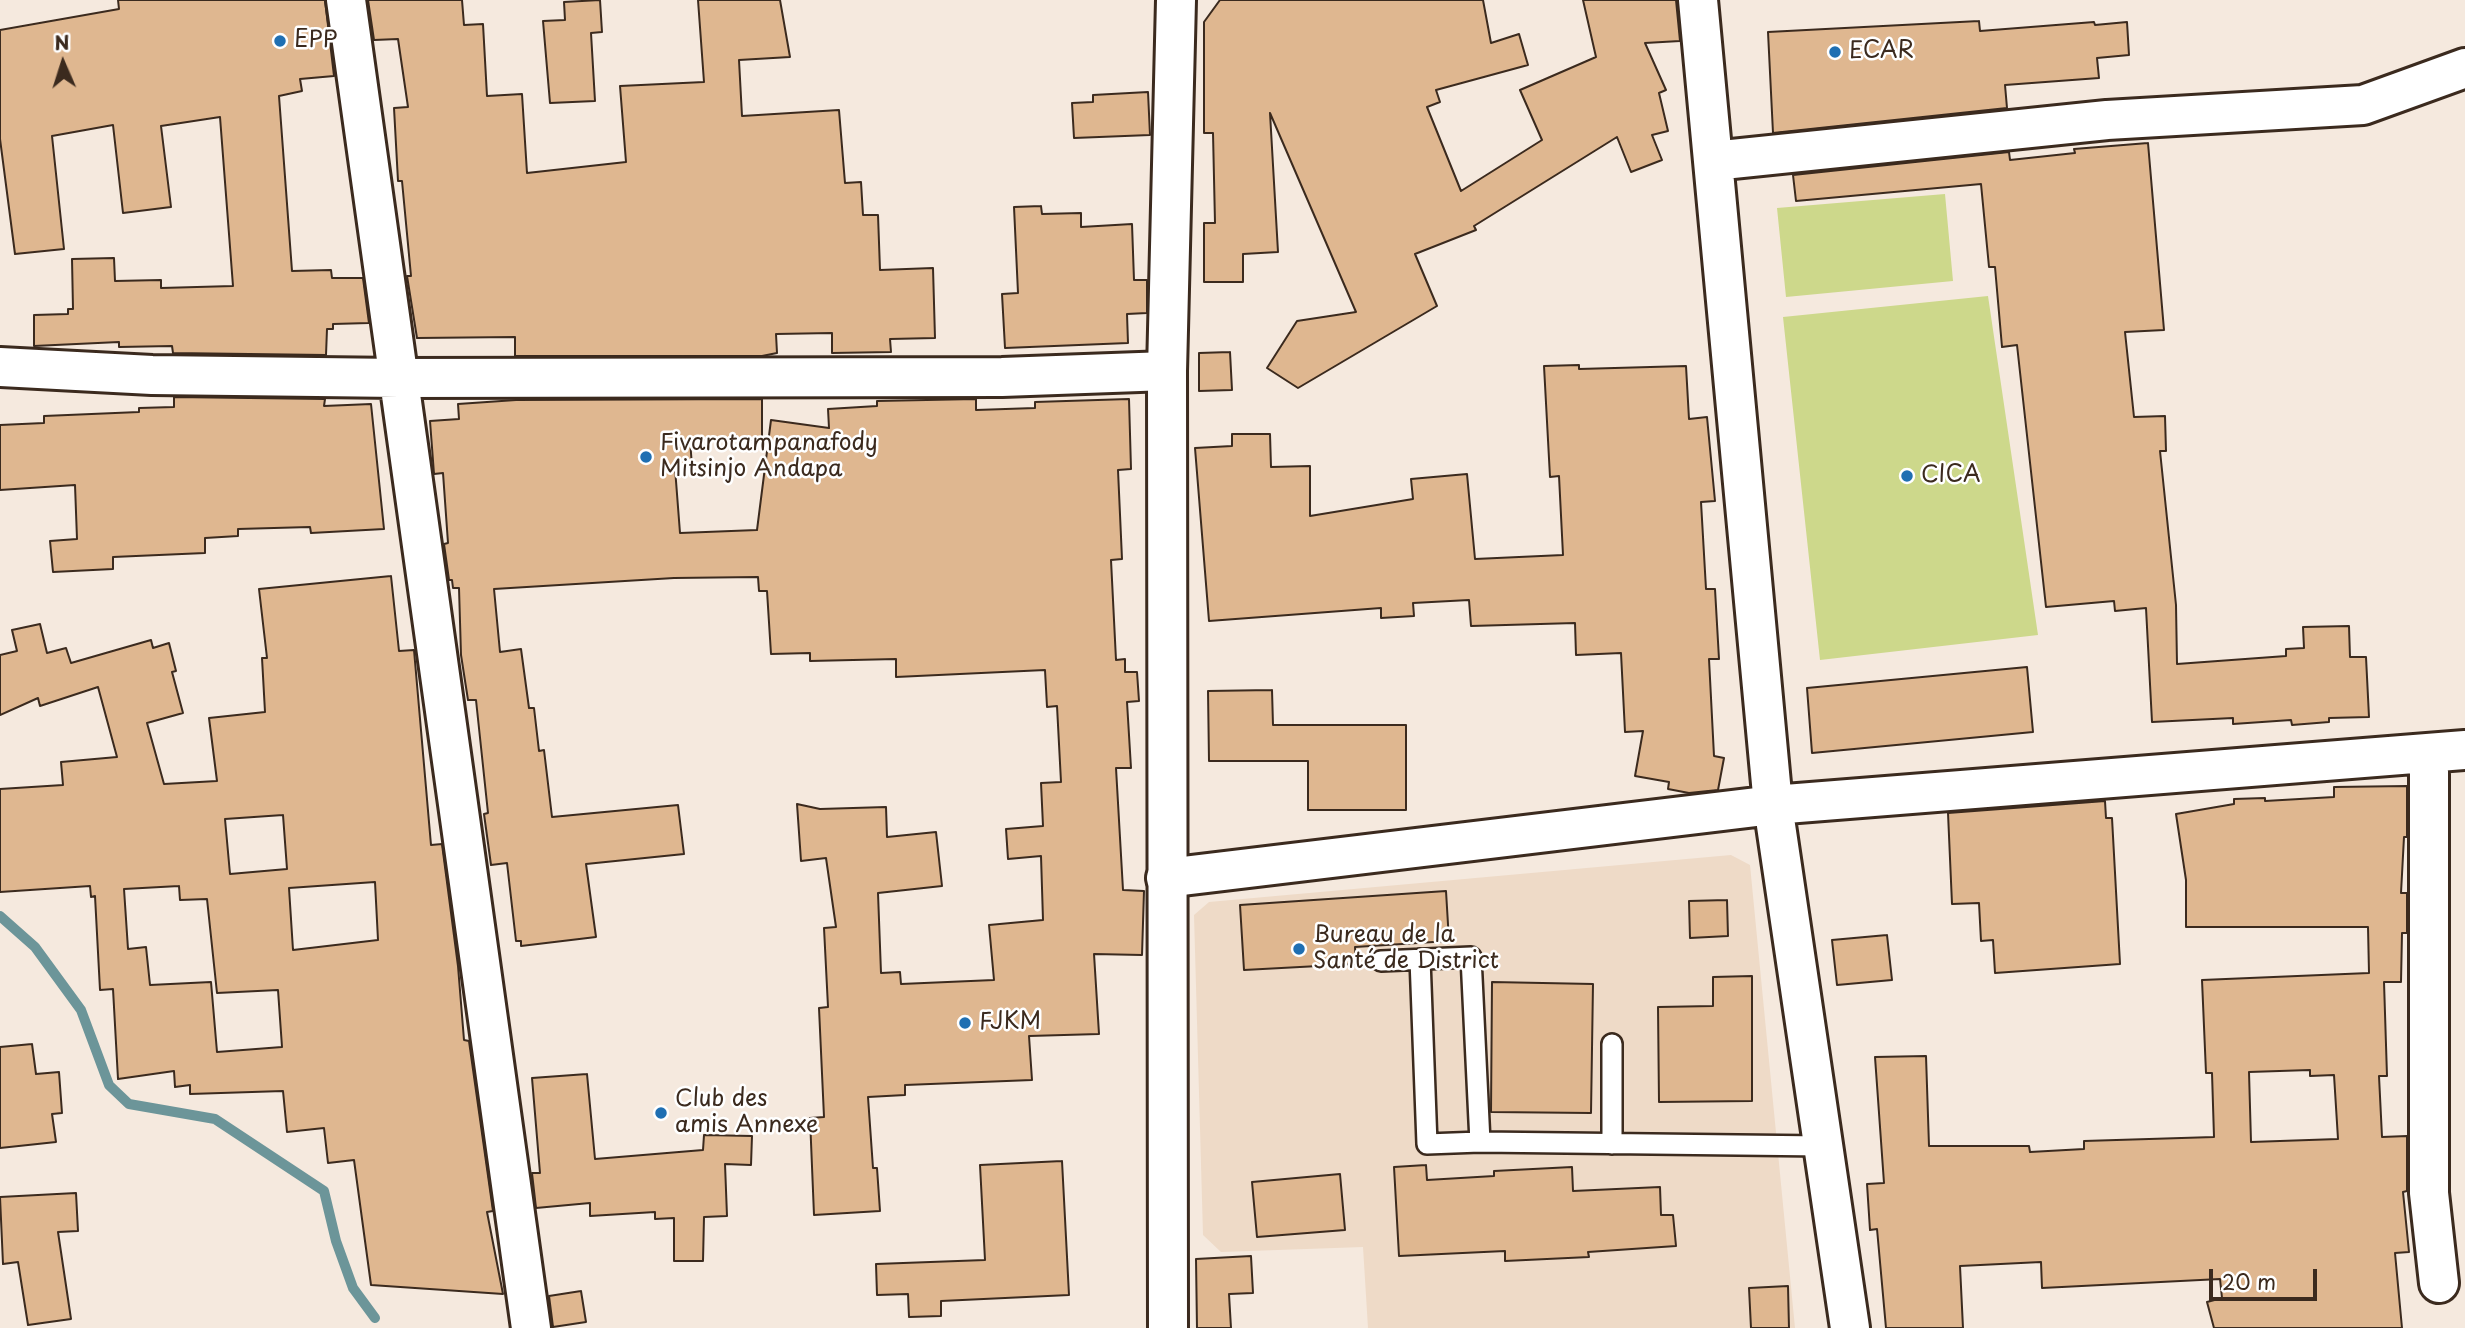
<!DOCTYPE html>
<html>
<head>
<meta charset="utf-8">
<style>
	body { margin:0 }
	#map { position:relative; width:2465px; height:1328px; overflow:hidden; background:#f5e9de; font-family:"Playpen Sans",sans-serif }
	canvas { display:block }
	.north { position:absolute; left:28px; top:28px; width:70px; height:70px; -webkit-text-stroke:5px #fff; paint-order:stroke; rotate:357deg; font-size:19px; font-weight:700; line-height:28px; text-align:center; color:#3b2a1e }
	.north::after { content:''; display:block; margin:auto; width:24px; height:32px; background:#3b2a1e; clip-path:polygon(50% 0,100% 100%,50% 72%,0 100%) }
	.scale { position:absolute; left:2209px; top:1269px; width:108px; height:32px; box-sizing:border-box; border:4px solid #3b2a1e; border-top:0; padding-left:9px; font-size:21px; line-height:24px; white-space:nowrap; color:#3b2a1e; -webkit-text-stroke:5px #fff; paint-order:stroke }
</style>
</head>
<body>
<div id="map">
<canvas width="2465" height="1328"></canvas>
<div class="north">N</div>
<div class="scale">20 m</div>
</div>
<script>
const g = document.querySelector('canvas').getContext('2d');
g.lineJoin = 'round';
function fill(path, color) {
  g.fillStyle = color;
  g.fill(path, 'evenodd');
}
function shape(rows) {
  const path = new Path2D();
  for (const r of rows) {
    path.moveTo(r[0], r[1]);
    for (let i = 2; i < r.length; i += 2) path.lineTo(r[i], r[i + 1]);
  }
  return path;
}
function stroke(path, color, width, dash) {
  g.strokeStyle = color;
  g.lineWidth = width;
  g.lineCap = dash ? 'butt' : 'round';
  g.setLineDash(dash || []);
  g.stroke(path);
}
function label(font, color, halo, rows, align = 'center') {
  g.font = font + ' "Playpen Sans",sans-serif';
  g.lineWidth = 5;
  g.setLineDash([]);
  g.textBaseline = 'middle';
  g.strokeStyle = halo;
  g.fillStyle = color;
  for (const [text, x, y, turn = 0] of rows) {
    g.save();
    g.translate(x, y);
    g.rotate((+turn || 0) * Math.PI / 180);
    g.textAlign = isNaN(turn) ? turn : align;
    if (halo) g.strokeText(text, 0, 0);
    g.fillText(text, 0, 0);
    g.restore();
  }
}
const built = shape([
	[1731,855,1750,865,1795,1328,1368,1328,1363,1247,1221,1252,1203,1235,1194,915,1209,902]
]);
const green = shape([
	[1945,194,1953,281,1786,297,1777,208],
	[1988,296,2038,635,1820,660,1783,317]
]);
const stream = shape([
	[0,916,35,947,81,1010,109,1085,129,1104,215,1119,324,1191,336,1241,353,1288,375,1318]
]);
const building = shape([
	[118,0,325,0,334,76,300,79,302,91,279,96,292,271,331,270,332,278,363,278,369,323,333,324,333,329,327,329,326,355,173,353,172,346,119,347,119,342,34,346,34,315,68,314,68,309,73,309,72,259,114,258,115,281,161,280,161,288,233,286,220,117,161,126,171,207,123,213,113,125,52,136,64,249,15,254,0,139,0,30,119,9,118,0],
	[368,0,462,0,464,25,483,24,487,96,522,94,527,173,626,162,620,86,704,82,698,0,780,0,790,57,739,60,742,116,839,110,845,183,861,182,863,215,878,215,880,270,933,268,935,338,890,339,891,352,832,353,832,333,776,334,777,353,762,356,515,356,515,337,417,338,407,276,411,276,402,181,398,181,394,108,408,107,398,39,374,40,368,0],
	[600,0,602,32,591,33,595,101,550,103,543,21,565,20,564,2,600,0],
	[1220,0,1483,0,1491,43,1519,34,1528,65,1436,90,1440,102,1427,107,1461,191,1542,140,1520,90,1596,57,1583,0,1676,0,1680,41,1645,43,1666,90,1659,93,1668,131,1652,135,1662,160,1631,172,1617,137,1474,226,1476,230,1415,254,1437,306,1298,388,1267,368,1297,321,1356,312,1270,113,1278,252,1243,254,1243,282,1204,282,1204,223,1215,223,1213,133,1204,133,1204,22,1220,0],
	[1979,21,1980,31,2094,22,2095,25,2127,22,2129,55,2097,58,2099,78,2005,85,2007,108,1773,133,1768,32,1979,21],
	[1148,92,1150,135,1074,138,1072,103,1093,102,1093,95,1148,92],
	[2148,143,2164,330,2125,332,2134,417,2165,416,2166,451,2160,451,2176,605,2177,664,2286,656,2286,649,2304,648,2303,627,2349,626,2350,657,2366,657,2369,717,2329,718,2329,722,2292,725,2291,720,2233,724,2233,718,2152,722,2146,608,2115,611,2114,601,2046,607,2017,345,2002,347,1995,267,1989,267,1981,184,1796,201,1793,175,2009,152,2010,160,2075,153,2074,149,2148,143],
	[1041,206,1042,214,1081,213,1081,227,1132,224,1134,280,1147,280,1147,313,1127,314,1128,343,1005,348,1002,294,1018,293,1014,207,1041,206],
	[1230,352,1232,390,1199,391,1199,353,1230,352],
	[1579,365,1579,369,1686,366,1689,419,1707,417,1715,501,1701,502,1706,589,1715,589,1719,659,1709,659,1714,756,1724,758,1718,790,1689,793,1668,789,1669,782,1635,776,1643,731,1625,732,1621,653,1576,655,1575,623,1471,626,1469,600,1413,603,1414,616,1381,618,1381,608,1209,621,1195,448,1232,446,1232,434,1270,434,1271,467,1310,466,1310,516,1413,499,1411,479,1467,474,1475,559,1563,555,1559,476,1550,477,1544,366,1579,365],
	[174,397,325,399,324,406,371,404,384,529,311,533,310,527,238,529,238,536,205,538,205,553,113,557,113,569,53,572,50,541,77,539,75,485,0,490,0,425,44,423,44,416,139,412,139,408,174,407,174,397],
	[762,399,762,440,690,439,692,467,675,468,680,533,757,530,771,420,829,428,828,409,877,406,877,401,976,399,976,410,1035,408,1035,402,1129,399,1131,469,1118,470,1122,559,1111,560,1116,660,1125,659,1125,672,1137,672,1139,701,1127,702,1131,768,1116,768,1123,890,1144,891,1142,955,1094,954,1099,1034,1029,1036,1032,1080,905,1085,905,1095,868,1097,873,1168,877,1168,880,1211,814,1215,810,1118,824,1117,819,1008,828,1007,824,928,836,927,826,858,801,861,797,804,820,809,886,807,887,837,936,832,942,886,878,893,881,973,900,972,901,984,994,980,989,925,1043,920,1041,856,1008,859,1006,829,1043,826,1041,783,1061,782,1057,706,1047,707,1045,670,896,677,896,659,810,661,810,653,771,654,767,591,759,591,758,577,674,578,494,589,500,652,521,649,529,708,534,708,539,751,544,750,552,817,678,805,684,854,586,864,596,937,521,946,521,941,516,941,507,863,491,865,484,814,488,813,476,700,468,700,461,655,459,588,453,588,452,580,449,580,444,544,448,543,443,473,434,474,430,421,459,419,458,404,516,400,762,399],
	[391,576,399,651,414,650,431,845,442,844,458,966,464,1040,469,1041,493,1211,487,1212,503,1294,371,1285,354,1160,328,1163,324,1128,287,1132,283,1091,190,1094,190,1085,175,1087,174,1071,118,1079,113,989,100,990,95,896,91,897,90,886,0,892,0,789,63,785,61,762,117,757,98,687,40,706,38,698,0,715,0,655,17,651,12,630,40,624,47,653,66,648,71,663,151,640,153,648,169,643,176,671,172,672,183,713,147,723,164,784,217,781,209,718,265,712,262,658,267,658,259,589,391,576],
	[283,815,287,869,230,874,225,819,283,815],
	[375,882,378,940,293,950,289,888,375,882],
	[179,886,180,900,207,899,217,993,278,990,282,1047,217,1052,211,982,150,985,146,947,128,949,124,889,179,886],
	[2027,667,2033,732,1812,753,1807,688,2027,667],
	[1272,690,1273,725,1406,725,1406,810,1308,810,1308,761,1209,761,1208,691,1272,690],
	[2407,786,2407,837,2404,837,2401,893,2407,893,2407,933,2402,933,2401,982,2384,982,2387,1076,2379,1076,2382,1137,2407,1136,2407,1191,2403,1192,2409,1252,2395,1253,2402,1328,2214,1328,2207,1302,2222,1298,2220,1279,2042,1288,2041,1262,1960,1266,1963,1328,1886,1328,1877,1229,1870,1230,1867,1184,1884,1183,1875,1057,1926,1056,1929,1146,2029,1146,2030,1152,2084,1149,2084,1141,2214,1137,2212,1073,2206,1073,2202,980,2369,973,2368,927,2186,927,2186,880,2176,814,2234,804,2234,799,2265,798,2265,801,2334,797,2334,787,2407,786],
	[2310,1070,2310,1076,2334,1075,2338,1139,2251,1142,2249,1072,2310,1070],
	[2105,801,2106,818,2112,818,2120,964,1995,973,1993,940,1981,941,1979,903,1952,904,1948,813,2105,801],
	[1446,891,1449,941,1355,947,1356,964,1244,970,1240,905,1446,891],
	[1727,900,1728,936,1690,938,1689,901,1727,900],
	[1887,935,1892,980,1837,985,1832,940,1887,935],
	[1752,976,1752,1101,1659,1102,1658,1007,1713,1006,1713,977,1752,976],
	[1492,982,1593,984,1591,1113,1491,1112,1492,982],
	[32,1044,36,1074,59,1072,62,1113,52,1114,56,1142,0,1148,0,1047,32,1044],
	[587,1074,595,1159,703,1150,704,1135,752,1136,751,1165,725,1164,727,1216,704,1217,703,1261,674,1261,674,1218,655,1219,655,1212,590,1216,590,1203,536,1208,532,1173,540,1173,532,1078,587,1074],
	[1062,1161,1069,1295,941,1301,941,1316,909,1317,908,1294,877,1295,876,1264,985,1260,980,1165,1062,1161],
	[1426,1165,1427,1180,1494,1176,1494,1171,1572,1167,1573,1191,1660,1187,1661,1215,1673,1215,1676,1246,1588,1252,1589,1257,1505,1261,1505,1251,1399,1256,1394,1167,1426,1165],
	[1340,1174,1345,1230,1257,1237,1252,1182,1340,1174],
	[76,1193,78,1231,58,1232,71,1319,28,1325,18,1262,3,1264,0,1197,76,1193],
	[1251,1256,1253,1293,1229,1294,1231,1328,1197,1328,1196,1259,1251,1256],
	[1788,1286,1789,1328,1751,1328,1749,1288,1788,1286],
	[581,1291,586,1322,553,1327,549,1296,581,1291]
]);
const service = shape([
	[1420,959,1427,1144,1480,1142,1824,1146],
	[1381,961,1471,957,1480,1142],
	[1612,1044,1612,1144]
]);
const minor = shape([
	[346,0,531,1328],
	[1698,0,1773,805,1850,1328],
	[1713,161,2107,120,2363,105,2465,68],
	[0,367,152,375,399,378,1002,377,1167,371],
	[2429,754,2429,1193,2439,1283],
	[1166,878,1773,805,2465,750]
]);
const tertiary = shape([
	[1168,1328,1167,371,1176,0]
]);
const markers = [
	[280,41,7,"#1f6fb2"],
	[1835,52,7,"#1f6fb2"],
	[646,457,7,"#1f6fb2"],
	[1907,476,7,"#1f6fb2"],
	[1299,949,7,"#1f6fb2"],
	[965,1023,7,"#1f6fb2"],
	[661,1113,7,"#1f6fb2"]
];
const poiNames = [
	["EPP",294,41],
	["ECAR",1849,52],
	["Fivarotampanafody",660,444],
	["Mitsinjo Andapa",660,470],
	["CICA",1921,476],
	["Bureau de la",1313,936],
	["Santé de District",1313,962],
	["FJKM",979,1023],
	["Club des",675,1100],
	["amis Annexe",675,1126]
];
fill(built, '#eedac7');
fill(green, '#cdd88b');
stroke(stream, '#6c9599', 10);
fill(building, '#dfb790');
stroke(building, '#3b2a1e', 2);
stroke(service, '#3b2a1e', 24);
stroke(minor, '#3b2a1e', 44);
stroke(tertiary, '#3b2a1e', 44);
stroke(service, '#fff', 19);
stroke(minor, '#fff', 38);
stroke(tertiary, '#fff', 38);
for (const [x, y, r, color] of markers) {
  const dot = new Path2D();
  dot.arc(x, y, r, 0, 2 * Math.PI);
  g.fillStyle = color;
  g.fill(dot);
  stroke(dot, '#fff', 2.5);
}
label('23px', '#3b2a1e', '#fff', poiNames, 'left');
</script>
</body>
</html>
